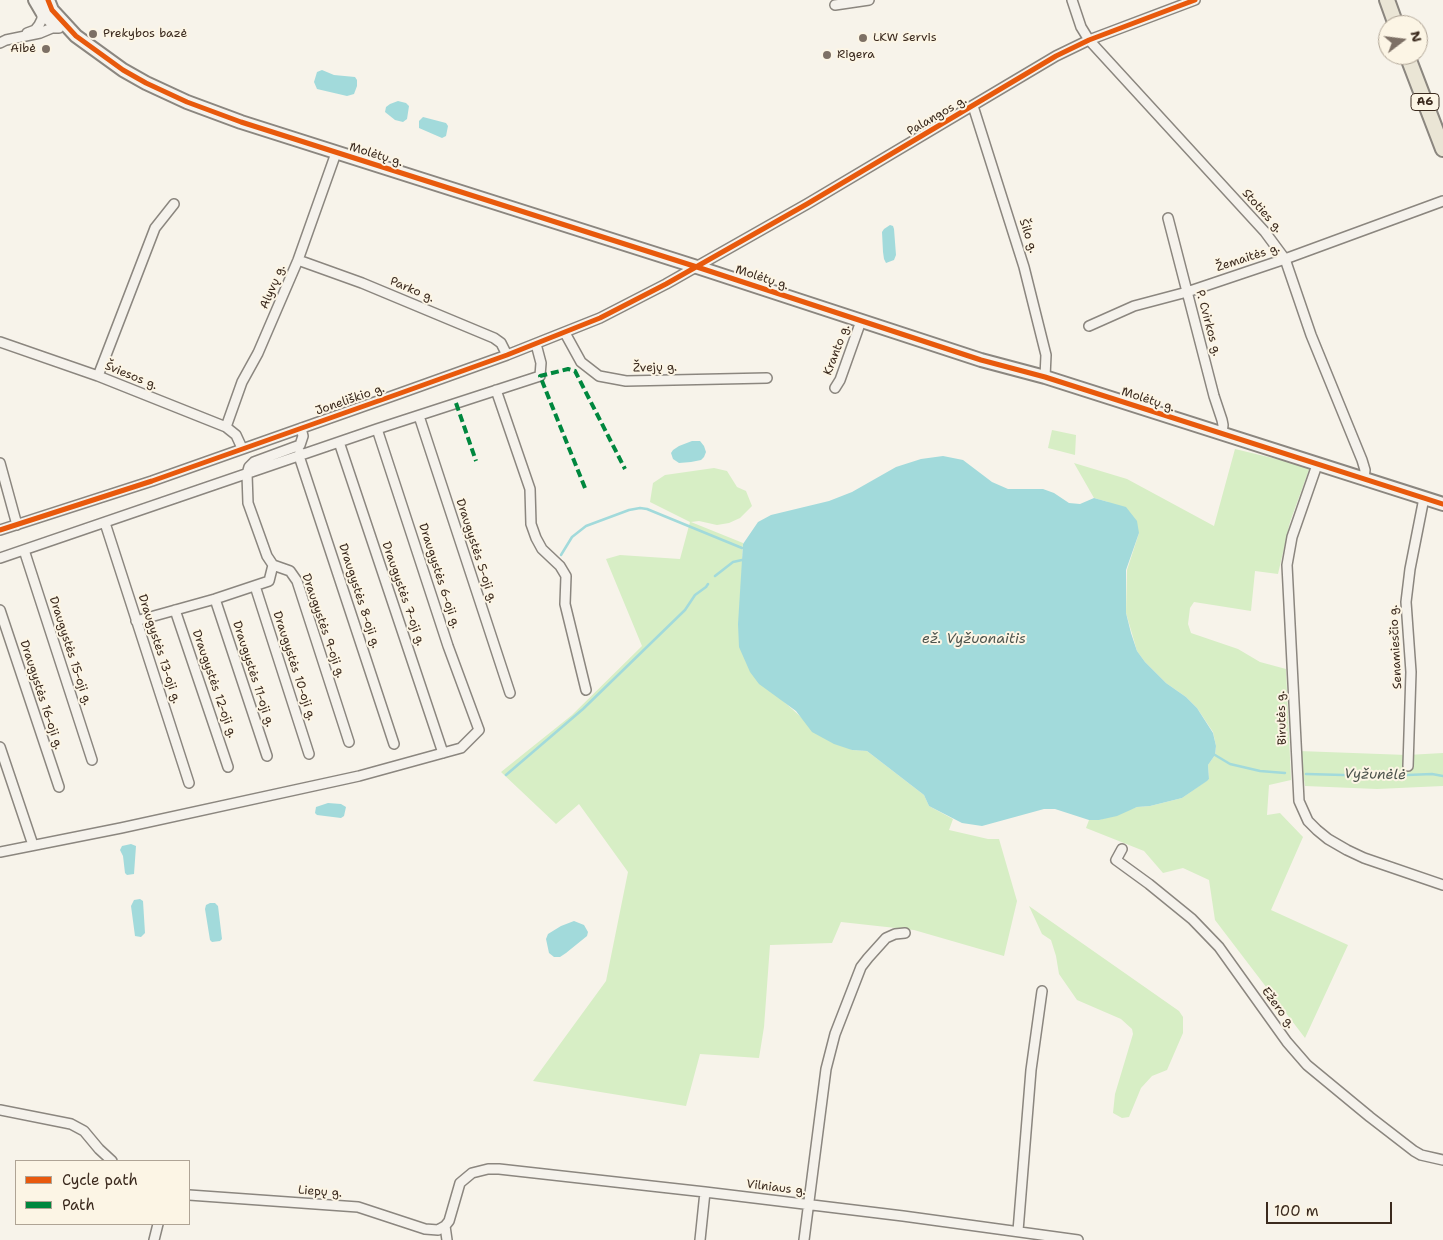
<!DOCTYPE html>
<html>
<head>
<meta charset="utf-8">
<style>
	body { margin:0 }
	#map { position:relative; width:1443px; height:1240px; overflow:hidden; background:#f7f3ea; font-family:"Shantell Sans",sans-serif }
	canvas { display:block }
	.legend { position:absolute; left:15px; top:1160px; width:175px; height:65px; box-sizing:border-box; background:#fcf5e5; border:1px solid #afa495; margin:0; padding:6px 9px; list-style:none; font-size:15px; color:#3b2a1e }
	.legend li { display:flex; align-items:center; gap:10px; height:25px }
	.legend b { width:25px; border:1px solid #afa495 }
	.north { position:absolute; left:1378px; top:15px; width:50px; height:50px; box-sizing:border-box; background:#fcf5e5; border:1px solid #afa495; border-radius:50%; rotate:75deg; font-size:14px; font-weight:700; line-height:20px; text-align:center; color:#3b2a1e }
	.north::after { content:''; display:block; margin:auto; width:18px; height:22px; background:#7d7065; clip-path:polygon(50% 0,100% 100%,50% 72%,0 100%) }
	.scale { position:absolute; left:1266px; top:1202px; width:126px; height:22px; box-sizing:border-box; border:2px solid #3b2a1e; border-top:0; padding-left:6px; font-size:15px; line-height:18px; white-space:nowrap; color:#3b2a1e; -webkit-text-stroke:4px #fcf5e5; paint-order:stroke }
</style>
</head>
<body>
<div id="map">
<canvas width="1443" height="1240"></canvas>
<ul class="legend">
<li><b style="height:6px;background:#e8590c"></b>Cycle path</li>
<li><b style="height:6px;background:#00873e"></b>Path</li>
</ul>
<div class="north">N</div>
<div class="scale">100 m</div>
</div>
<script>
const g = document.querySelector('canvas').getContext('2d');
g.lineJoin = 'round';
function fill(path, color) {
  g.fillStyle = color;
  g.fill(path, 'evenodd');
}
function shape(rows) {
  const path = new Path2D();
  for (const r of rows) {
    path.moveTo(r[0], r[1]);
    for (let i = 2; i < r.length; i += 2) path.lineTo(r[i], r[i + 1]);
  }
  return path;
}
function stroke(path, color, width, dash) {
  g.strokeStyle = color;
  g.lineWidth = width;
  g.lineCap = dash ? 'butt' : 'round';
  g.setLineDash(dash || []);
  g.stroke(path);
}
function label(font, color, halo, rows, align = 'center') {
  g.font = font + ' "Shantell Sans",sans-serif';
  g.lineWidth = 4;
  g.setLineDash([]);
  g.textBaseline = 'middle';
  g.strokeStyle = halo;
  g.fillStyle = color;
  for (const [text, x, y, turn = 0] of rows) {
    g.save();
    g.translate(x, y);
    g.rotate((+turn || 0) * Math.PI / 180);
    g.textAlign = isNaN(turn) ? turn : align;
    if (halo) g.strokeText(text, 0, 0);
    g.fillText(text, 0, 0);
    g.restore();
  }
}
const green = shape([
	[1052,430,1076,435,1075,455,1048,448],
	[1235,449,1310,467,1290,522,1278,574,1255,571,1251,611,1194,602,1190,608,1188,624,1191,633,1238,649,1260,662,1286,669,1291,780,1269,785,1267,815,1280,813,1303,837,1271,910,1348,945,1305,1038,1215,920,1209,880,1183,868,1163,873,1144,851,1086,828,1089,820,1099,820,1137,807,1150,806,1182,798,1209,779,1208,765,1215,755,1216,746,1213,732,1197,708,1186,697,1166,683,1145,662,1137,651,1126,613,1127,570,1139,533,1108,502,1094,498,1074,463,1127,479,1214,526],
	[714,468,727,471,737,487,746,491,752,506,740,518,729,523,717,525,699,521,691,522,743,543,742,560,781,699,802,718,852,750,867,751,924,795,929,806,953,819,949,830,988,839,999,839,1017,901,1004,956,914,930,841,922,832,943,770,945,764,1027,759,1058,700,1054,686,1106,533,1081,606,981,628,872,579,804,556,824,501,772,572,715,642,646,606,559,620,555,680,559,690,522,650,502,653,483,665,475],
	[1299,751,1407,755,1443,753,1443,786,1377,789,1305,786],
	[1029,906,1179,1011,1183,1017,1183,1033,1167,1070,1152,1076,1141,1088,1129,1117,1122,1118,1113,1113,1115,1094,1133,1034,1132,1029,1121,1019,1077,1000,1059,974,1056,956,1051,940,1042,934]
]);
const water = shape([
	[322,70,334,75,355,77,357,80,357,86,354,94,347,96,317,89,314,82,317,72],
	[398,101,406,103,409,106,407,119,403,122,395,120,385,112,386,107,390,104],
	[423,117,446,123,448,126,446,136,442,138,419,128,419,121],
	[890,225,893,226,894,229,896,255,894,260,886,263,884,259,883,252,882,232,884,229],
	[692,441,700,441,704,446,706,452,704,457,701,460,691,462,679,463,673,459,671,453,673,450,679,446],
	[943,456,963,460,992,482,1008,489,1043,489,1054,493,1069,503,1080,504,1094,498,1126,507,1137,521,1139,533,1126,570,1126,613,1131,633,1137,651,1145,662,1166,683,1186,697,1197,708,1213,733,1216,746,1215,755,1208,765,1209,779,1207,781,1182,798,1150,806,1137,807,1117,816,1099,820,1089,820,1055,809,1044,809,982,826,962,823,929,806,924,795,867,751,852,750,834,744,812,732,796,711,759,684,750,672,739,647,738,624,743,544,758,522,771,515,829,501,852,492,896,467,921,459],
	[328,803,341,804,346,807,344,816,341,818,317,815,315,813,316,807],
	[131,844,136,846,134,874,127,875,125,873,123,856,120,850,122,846],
	[140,899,143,901,145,933,141,937,135,936,131,906,134,900],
	[210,903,215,903,218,906,222,939,220,941,212,942,210,940,205,909,206,905],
	[574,921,584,925,588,932,587,936,566,953,560,957,554,957,549,953,546,939,548,934,561,926]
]);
const stream = shape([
	[561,555,572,537,586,526,629,510,640,508,647,509,742,548],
	[715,576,733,562,742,560],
	[1215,755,1230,764,1260,771,1285,773],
	[1306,774,1382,776,1432,774,1443,776],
	[506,775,583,709,685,610,695,595,706,587,708,584]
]);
const street = shape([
	[1072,0,1081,27,1089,40,1265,232,1285,259,1311,335,1362,460,1365,470,1364,479],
	[835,5,869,0],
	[27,33,35,30,39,25,42,19,42,12],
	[0,43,6,40,40,33,52,28,59,28],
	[973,106,1024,267,1046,355,1045,377],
	[1168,218,1214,396,1222,420,1223,425,1222,434],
	[298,260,362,283,494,338,501,343,507,355],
	[1089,326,1134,306,1187,292,1285,259,1443,201],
	[565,333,581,362,599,376,626,381,767,378],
	[0,342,98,376,226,427,236,435,242,448],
	[98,376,155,228,174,204],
	[835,388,840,380,861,321],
	[496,390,530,489,531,524,536,538,542,549,560,566,566,576,565,604,586,690],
	[419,416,510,693],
	[226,427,242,382,258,353,298,260,336,153],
	[301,428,303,436,300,445,254,462,249,467,247,474,248,503,267,556,273,565,290,571,297,581,349,742],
	[339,442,443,753],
	[300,452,299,456,394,744],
	[0,463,17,525],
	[1317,465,1292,537,1287,565,1299,801,1308,821,1317,830,1328,839,1347,850,1364,858,1443,885],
	[105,523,189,783],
	[0,530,152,481,398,394,507,355,600,318,666,284,807,204,1056,56,1089,40,1195,0],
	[24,550,92,760],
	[0,558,377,429,540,376,541,363,536,344],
	[255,586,309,754],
	[215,599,267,756],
	[0,610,59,787],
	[175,610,228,767],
	[136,621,215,599,269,581,273,565],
	[0,747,33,845],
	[1408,766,1411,672,1406,602,1410,569,1424,498],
	[1122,849,1116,860,1149,884,1192,919,1219,947,1287,1042,1307,1065,1370,1117,1414,1151,1421,1155,1443,1160],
	[0,852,121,828,359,776,461,748,479,730,448,646,377,429],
	[0,1110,71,1124,84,1131,99,1149,112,1161],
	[189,1195,358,1207,425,1229,438,1230,445,1226],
	[1018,1231,1031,1070,1042,991],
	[154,1240,158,1224],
	[447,1240,445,1226,449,1221,460,1183,472,1173,488,1169,499,1169,705,1192,903,1216,1078,1240],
	[700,1240,705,1192],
	[804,1240,826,1069,835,1034,861,967,868,958,886,938,895,934,905,933]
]);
const secondary = shape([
	[35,0,42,12,55,25],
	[48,0,52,10,76,36,123,70,146,83,187,102,241,122,697,267,981,360,1045,377,1443,504]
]);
const primary = shape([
	[1387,0,1396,25],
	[1407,55,1443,149]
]);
const quiet = shape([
	[456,403,476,461],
	[585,488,540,376,568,369,575,371,625,469]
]);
const cycleway = shape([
	[48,0,52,10,76,36,123,70,146,83,187,102,241,122,697,267,981,360,1045,377,1443,504],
	[0,530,152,481,398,394,507,355,600,318,666,284,807,204,1056,56,1089,40,1195,0]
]);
const markers = [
	[93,34,5,"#7d7065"],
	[863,38,5,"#7d7065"],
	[46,49,5,"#7d7065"],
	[827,55,5,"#7d7065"]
];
const shields = [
	[1425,102,28]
];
const shieldNames = [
	["A6",1425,102]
];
const poiNames = [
	["Prekybos bazė",103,34],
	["LKW Servis",873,38],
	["Aibė",36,49,"right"],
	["Rigera",837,55]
];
const streetNames = [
	["Palangos g.",937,116,-30],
	["Molėtų g.",376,155,17],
	["Stoties g.",1262,211,48],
	["Šilo g.",1028,236,72],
	["Žemaitės g.",1248,258,-18],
	["Molėtų g.",762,278,18],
	["Alyvų g.",273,287,-67],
	["Parko g.",412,290,23],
	["P. Cvirkos g.",1208,323,75],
	["Kranto g.",837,350,-69],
	["Žvejų g.",655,368,-1],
	["Šviesos g.",131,376,22],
	["Joneliškio g.",350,400,-19],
	["Molėtų g.",1148,400,18],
	["Draugystės 5-oji g.",476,551,72],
	["Draugystės 6-oji g.",439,576,72],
	["Draugystės 7-oji g.",403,594,71],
	["Draugystės 8-oji g.",359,596,72],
	["Draugystės 9-oji g.",323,626,71],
	["Senamiesčio g.",1396,647,-93],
	["Draugystės 13-oji g.",159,649,72],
	["Draugystės 15-oji g.",70,651,72],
	["Draugystės 10-oji g.",294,666,72],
	["Draugystės 11-oji g.",253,674,72],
	["Draugystės 12-oji g.",214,684,71],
	["Draugystės 16-oji g.",41,695,72],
	["Birutės g.",1282,718,-92],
	["Ežero g.",1278,1008,54],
	["Vilniaus g.",776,1188,7],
	["Liepų g.",320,1192,4]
];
const waterNames = [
	["ež. Vyžuonaitis",974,639],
	["Vyžunėlė",1375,775,1]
];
fill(green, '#d7eec5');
fill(water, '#a2dadb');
stroke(stream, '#a2dadb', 2.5);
stroke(street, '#8b867f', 12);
stroke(secondary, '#8b867f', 16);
stroke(primary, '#8b867f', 18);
stroke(street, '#f5f2ec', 9);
stroke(secondary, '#f5f2ec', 12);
stroke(primary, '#eae5d5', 14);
stroke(quiet, '#00873e', 4, [8, 4]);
stroke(cycleway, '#e8590c', 5);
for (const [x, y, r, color] of markers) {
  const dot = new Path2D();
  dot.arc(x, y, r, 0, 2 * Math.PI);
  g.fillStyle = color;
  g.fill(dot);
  stroke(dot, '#fcf5e5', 2);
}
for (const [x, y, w] of shields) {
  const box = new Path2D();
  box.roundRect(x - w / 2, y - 8.5, w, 17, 4);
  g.fillStyle = '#fcf5e5';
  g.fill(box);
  stroke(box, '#3b2a1e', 1);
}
label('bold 11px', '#3b2a1e', null, shieldNames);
label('12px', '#3b2a1e', '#fcf5e5', poiNames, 'left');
label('12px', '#3b2a1e', '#fcf5e5', streetNames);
label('italic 14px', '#4c534c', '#fcf5e5', waterNames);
</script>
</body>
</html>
